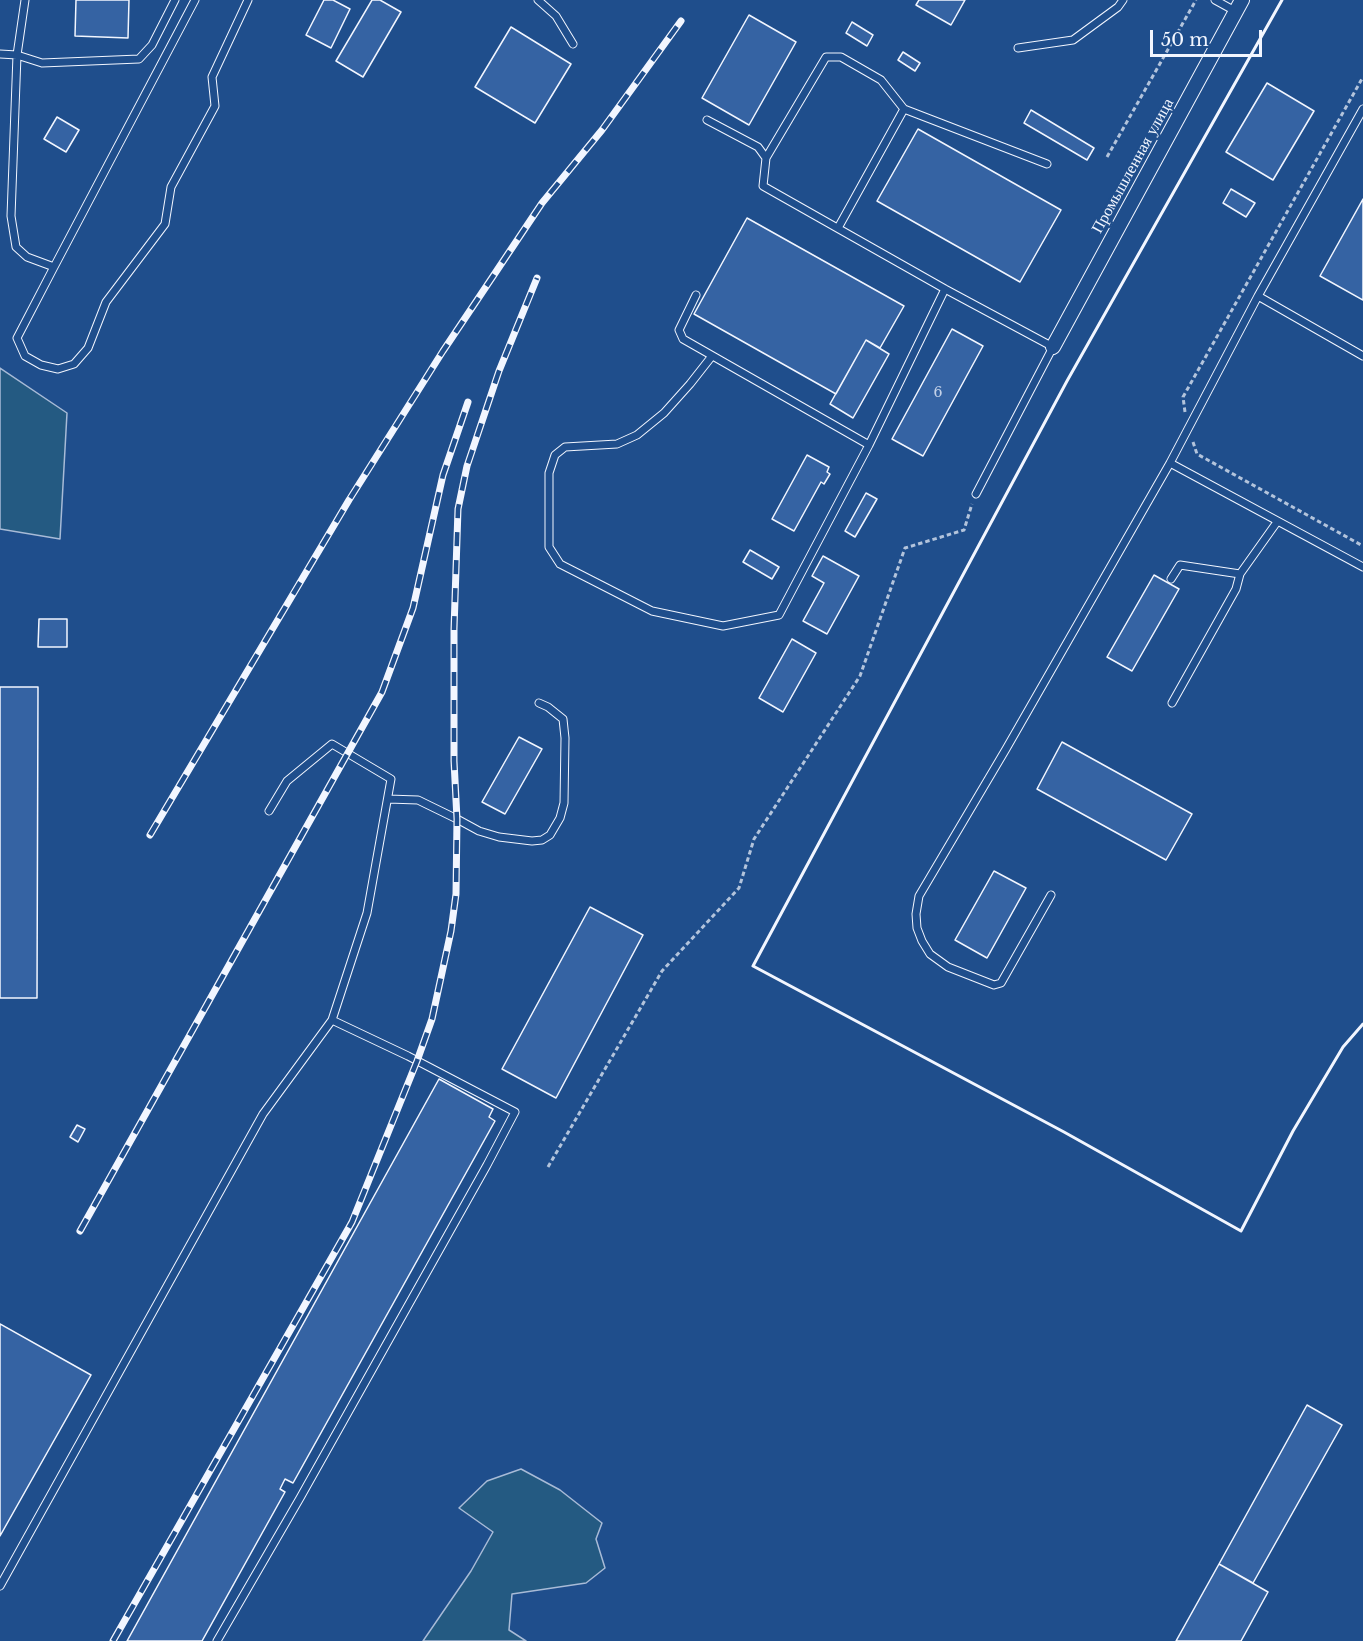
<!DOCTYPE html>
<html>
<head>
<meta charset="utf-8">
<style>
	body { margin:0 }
	#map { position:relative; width:1363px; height:1641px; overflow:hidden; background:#1f4e8c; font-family:"Libre Baskerville",serif }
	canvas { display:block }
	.scale { position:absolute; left:1150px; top:30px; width:112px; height:27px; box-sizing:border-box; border:3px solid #f2f6ff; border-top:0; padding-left:8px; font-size:18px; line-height:21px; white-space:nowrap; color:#f2f6ff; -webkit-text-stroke:4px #1f4e8c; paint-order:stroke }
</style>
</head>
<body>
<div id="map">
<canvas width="1363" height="1641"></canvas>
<div class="scale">50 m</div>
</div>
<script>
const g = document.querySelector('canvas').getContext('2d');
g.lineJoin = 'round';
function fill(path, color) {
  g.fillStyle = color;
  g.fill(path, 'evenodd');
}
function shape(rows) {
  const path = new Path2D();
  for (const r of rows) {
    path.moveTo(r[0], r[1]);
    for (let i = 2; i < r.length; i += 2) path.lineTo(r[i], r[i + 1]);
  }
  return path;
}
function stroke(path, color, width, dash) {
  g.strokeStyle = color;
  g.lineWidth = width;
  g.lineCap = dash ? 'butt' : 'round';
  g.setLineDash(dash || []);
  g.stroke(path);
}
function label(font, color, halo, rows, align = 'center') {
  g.font = font + ' "Libre Baskerville",serif';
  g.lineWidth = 4.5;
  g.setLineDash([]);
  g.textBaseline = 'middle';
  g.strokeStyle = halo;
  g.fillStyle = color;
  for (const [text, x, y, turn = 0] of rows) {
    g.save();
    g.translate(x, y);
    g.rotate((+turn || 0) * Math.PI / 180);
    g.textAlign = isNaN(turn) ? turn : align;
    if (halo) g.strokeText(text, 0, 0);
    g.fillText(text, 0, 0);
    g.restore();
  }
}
const green = shape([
	[0,368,67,413,60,539,0,529,0,368],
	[521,1469,560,1490,602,1523,596,1539,605,1568,586,1583,512,1594,509,1630,526,1641,423,1641,471,1571,493,1532,459,1508,487,1481,521,1469]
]);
const building = shape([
	[76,0,129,0,128,38,75,36,76,0],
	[324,0,333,0,350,9,331,48,306,35,324,0],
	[372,0,380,0,401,12,363,77,336,61,372,0],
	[919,0,965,0,951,25,916,5,919,0],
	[749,15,796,42,749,125,702,98,749,15],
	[852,22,873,35,867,46,846,33,852,22],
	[511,27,571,64,535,123,475,87,511,27],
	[903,52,920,63,915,71,898,60,903,52],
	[1267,83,1314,111,1273,180,1226,152,1267,83],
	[1031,110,1094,148,1087,160,1024,123,1031,110],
	[57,117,79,130,66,152,44,139,57,117],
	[918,129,1061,210,1020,282,877,201,918,129],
	[1231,189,1255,203,1246,217,1223,203,1231,189],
	[1363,199,1363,300,1320,276,1363,199],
	[747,218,904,306,880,348,866,340,836,394,694,314,747,218],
	[952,329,983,346,923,456,892,439,952,329],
	[866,340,889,354,853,418,830,404,866,340],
	[807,455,829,467,827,472,830,474,824,484,821,482,794,531,772,519,807,455],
	[866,493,877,499,855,537,845,531,866,493],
	[750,550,779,567,772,579,743,562,750,550],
	[823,556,859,576,827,634,803,621,824,583,812,576,823,556],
	[1154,575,1179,589,1132,671,1107,657,1154,575],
	[39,619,67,619,67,647,38,647,39,619],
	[792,639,816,653,783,712,759,698,792,639],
	[0,687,38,687,37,998,0,998,0,687],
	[519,737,542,749,505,814,482,802,519,737],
	[1062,742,1192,814,1166,860,1037,789,1062,742],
	[994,871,1026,888,987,958,955,940,994,871],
	[590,907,643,935,556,1098,502,1069,590,907],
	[439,1079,493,1109,489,1117,495,1121,293,1483,285,1479,280,1489,285,1492,202,1641,127,1641,439,1079],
	[77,1125,85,1129,78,1142,70,1137,77,1125],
	[0,1324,91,1375,0,1536,0,1324],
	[1307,1405,1342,1425,1253,1583,1219,1564,1307,1405],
	[1219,1564,1268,1592,1241,1641,1176,1641,1219,1564]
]);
const path = shape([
	[1107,157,1196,0],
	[1185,412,1183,397,1363,77],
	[1193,442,1197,454,1363,546],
	[548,1167,662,971,739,888,754,839,860,676,905,548,964,530,972,504]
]);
const service = shape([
	[25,0,17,55,11,216,16,247,27,257,54,267],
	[195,0,54,267,17,338,25,356,41,365,58,369,74,364,88,348,106,302,165,224,171,187,215,106,212,77,248,0],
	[538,0,556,16,573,44],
	[1215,0,1235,11],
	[1018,48,1073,40,1118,7,1123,0],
	[0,54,17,55,42,63,139,59,152,45,175,0],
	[904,109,1047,164],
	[707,120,758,147,766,158,763,186,945,289,1053,347,976,494],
	[766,158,826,57,841,57,881,80,904,109,838,228],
	[696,295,679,330,683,339,869,445],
	[1258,296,1363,356],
	[712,356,690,384,664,413,637,435,617,444,565,447,555,455,549,473,549,547,560,564,652,611,723,626,779,615,869,445,945,289],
	[1170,463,1363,567],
	[1171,579,1180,565,1240,574],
	[1172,703,1236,589,1240,574,1277,522],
	[388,799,418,800,457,819,479,831,499,837,532,841,542,840,550,835,560,818,564,803,565,738,563,719,548,707,539,703],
	[1051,895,1001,983,994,985,948,967,930,954,922,941,917,928,916,914,919,896,1006,749,1170,463,1258,296,1363,109],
	[0,1586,263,1114,332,1020,367,913,391,779,332,744,287,781,269,811],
	[217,1641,300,1498,487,1165,515,1112,408,1056,332,1020]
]);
const minor = shape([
	[1053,347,1242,0]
]);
const rail = shape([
	[150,835,349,500,443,351,542,203,602,130,681,21],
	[80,1231,382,692,413,608,443,475,468,402],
	[113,1641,352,1222,417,1061,432,1019,451,931,456,894,457,819,454,761,454,629,458,509,467,466,499,371,537,278]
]);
const wall = shape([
	[1282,0,1067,381,753,966,1064,1132,1241,1231,1293,1131,1343,1047,1363,1024]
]);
const numberNames = [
	["6",938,393]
];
const streetNames = [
	["Промышленная улица",1133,166,-61]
];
fill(green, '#245a82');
stroke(green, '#a8bbd7', 1.5);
fill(building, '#3563a3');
stroke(building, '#f2f6ff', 1.5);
stroke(service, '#f2f6ff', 9);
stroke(minor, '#f2f6ff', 16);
stroke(path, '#b3c4dc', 3, [4.5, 3]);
stroke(service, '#1f4e8c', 7);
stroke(minor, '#1f4e8c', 14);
stroke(rail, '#f2f6ff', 7);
stroke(rail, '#1f4e8c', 4.5, [14]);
stroke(wall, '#f2f6ff', 3);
label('14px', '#c3d1e8', null, numberNames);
label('16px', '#f2f6ff', '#1f4e8c', streetNames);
</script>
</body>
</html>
